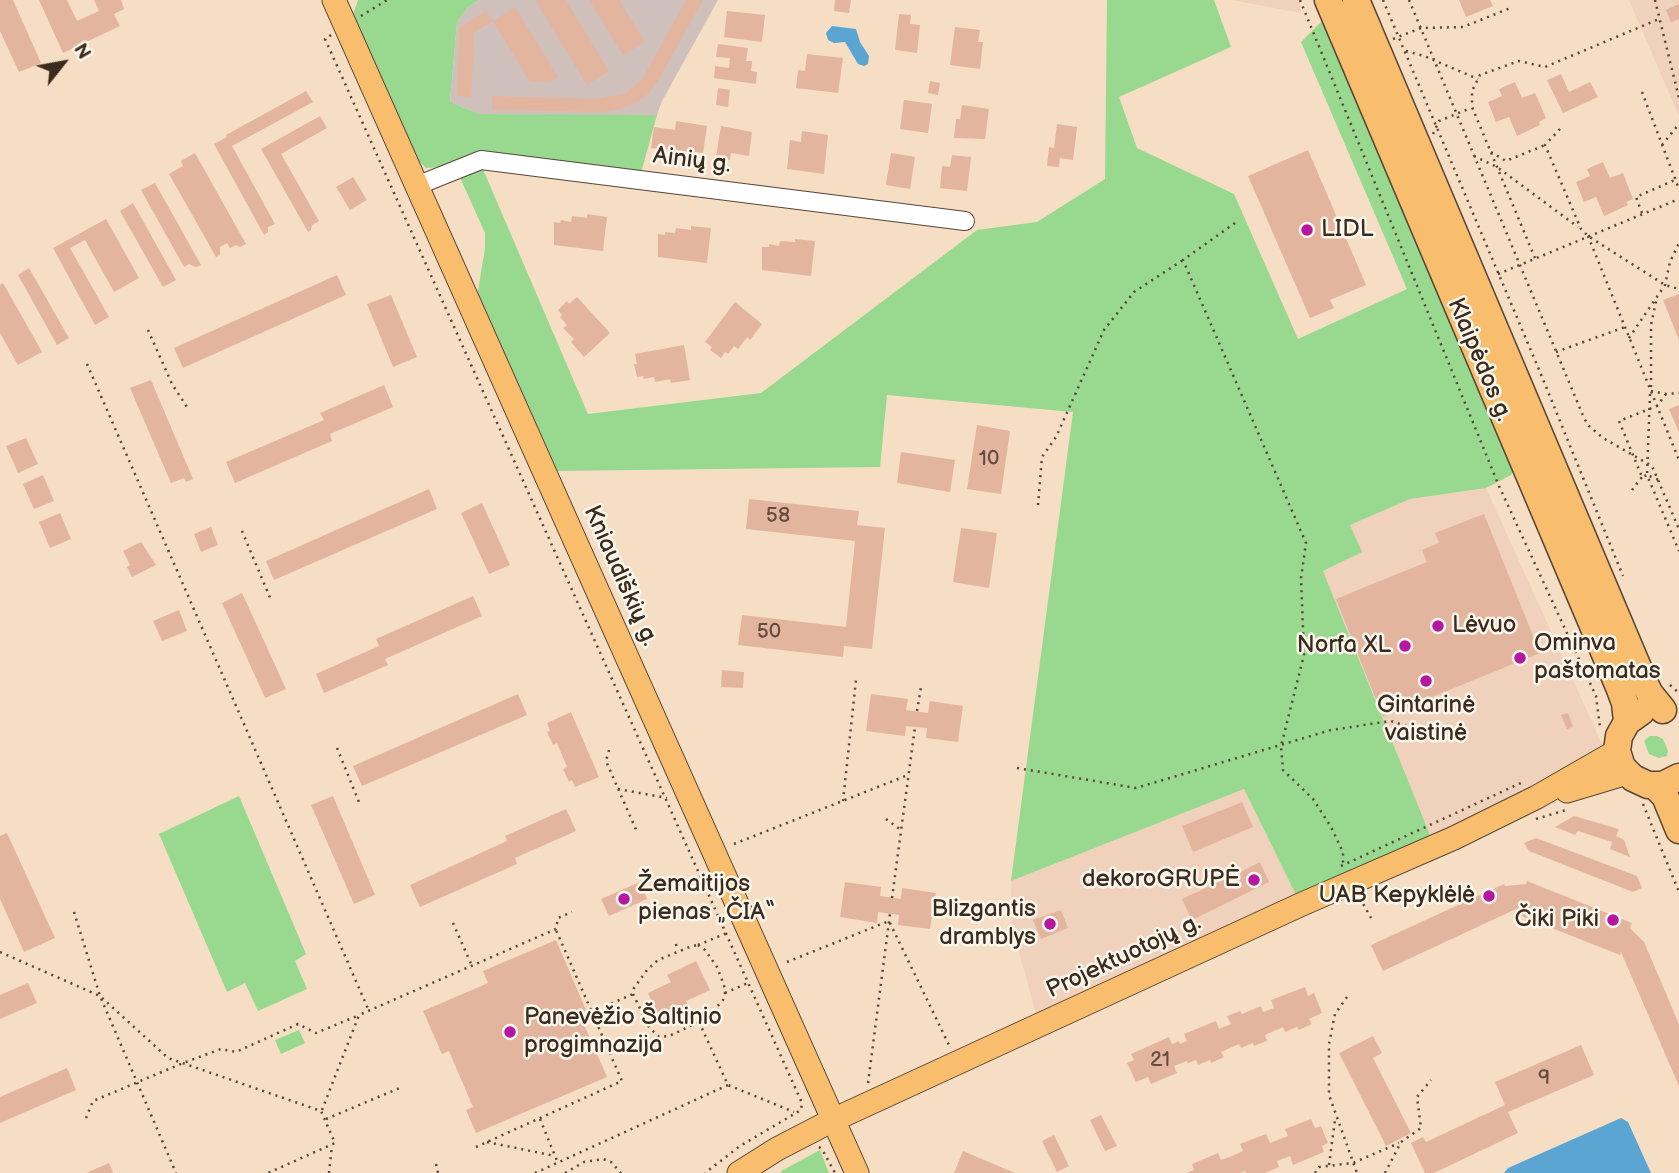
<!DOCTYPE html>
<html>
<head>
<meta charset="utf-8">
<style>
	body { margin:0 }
	#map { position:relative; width:1679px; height:1173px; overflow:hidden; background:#f5dec4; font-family:"Balsamiq Sans",sans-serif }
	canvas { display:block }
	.north { position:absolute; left:28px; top:28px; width:70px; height:70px; -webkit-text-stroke:5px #fbf7ec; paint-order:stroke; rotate:59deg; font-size:19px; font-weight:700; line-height:28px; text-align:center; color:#3b2a1e }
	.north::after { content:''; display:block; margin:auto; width:24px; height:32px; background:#3b2a1e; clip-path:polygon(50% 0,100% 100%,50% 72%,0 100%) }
</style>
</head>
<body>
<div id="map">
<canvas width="1679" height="1173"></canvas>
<div class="north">N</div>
</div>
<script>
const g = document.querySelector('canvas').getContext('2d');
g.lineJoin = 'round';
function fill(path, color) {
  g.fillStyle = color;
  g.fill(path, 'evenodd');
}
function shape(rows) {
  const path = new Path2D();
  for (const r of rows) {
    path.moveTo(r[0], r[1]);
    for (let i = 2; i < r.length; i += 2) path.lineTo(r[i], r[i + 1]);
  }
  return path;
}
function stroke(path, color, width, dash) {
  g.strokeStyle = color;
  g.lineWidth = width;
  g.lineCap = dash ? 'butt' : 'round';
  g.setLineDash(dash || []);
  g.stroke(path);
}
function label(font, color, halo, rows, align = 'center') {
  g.font = font + ' "Balsamiq Sans",sans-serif';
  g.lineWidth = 5;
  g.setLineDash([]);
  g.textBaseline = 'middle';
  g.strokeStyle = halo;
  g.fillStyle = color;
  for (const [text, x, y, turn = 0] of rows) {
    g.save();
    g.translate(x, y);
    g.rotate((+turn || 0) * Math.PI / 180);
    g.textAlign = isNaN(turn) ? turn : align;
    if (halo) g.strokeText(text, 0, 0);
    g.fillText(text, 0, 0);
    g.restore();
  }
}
const built = shape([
	[1232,0,1300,0,1301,13],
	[1629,0,1679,0,1679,116],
	[1486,488,1607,755,1430,835,1323,571,1361,552,1350,525,1410,499],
	[1244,789,1297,897,1037,1017,1011,923,1011,881]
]);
const industrial = shape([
	[479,0,718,0,662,101,657,115,616,116,479,114,450,102,457,22,468,7]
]);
const green = shape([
	[358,0,479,0,468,7,457,22,450,102,479,114,657,115,641,173,476,153,588,414,761,393,977,230,1037,222,1105,179,1107,0,1214,0,1231,47,1119,97,1137,148,1234,194,1298,339,1407,289,1301,42,1321,22,1332,36,1516,465,1511,475,1486,488,1410,499,1350,525,1362,552,1323,571,1430,835,1297,897,1244,789,1011,881,1073,412,887,395,880,467,555,471,477,297,485,248,485,233,453,162,439,167,426,168,414,156,355,25,354,12],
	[1649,736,1657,736,1663,739,1668,751,1667,756,1659,758,1649,754,1644,741],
	[239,796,306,954,295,961,307,989,258,1011,245,983,227,992,159,834],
	[299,1030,305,1043,281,1054,275,1040],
	[820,1150,829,1173,780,1173,783,1170]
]);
const water = shape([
	[832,26,856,29,860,42,869,56,868,64,864,66,858,64,845,42,834,43,828,40,826,33],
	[1621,1118,1628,1122,1651,1173,1504,1173,1508,1168]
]);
const building = shape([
	[0,0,13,0,41,63,19,72,0,31],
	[39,0,67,0,77,21,99,11,94,0,121,0,124,9,114,14,120,26,63,53],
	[535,0,566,0,609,71,587,85],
	[589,0,619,0,645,42,623,55],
	[686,0,703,0,659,79,648,94,637,102,621,109,603,112,492,110,492,96,596,99,626,93,642,80],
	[835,0,851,0,849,13,834,11],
	[1459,0,1490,0,1493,6,1466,17],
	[1679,4,1679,19,1671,22,1666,10],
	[515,7,558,77,550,82,530,82,493,21],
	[486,11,493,21,474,33,471,97,457,96,460,27],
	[727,11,765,15,762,42,724,37],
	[899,14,911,15,910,24,920,25,917,53,895,50],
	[955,27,980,30,978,42,983,42,980,69,950,65],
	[718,44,748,48,746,61,752,61,751,71,757,72,756,84,714,78,715,66,729,68,730,58,716,57],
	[807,54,843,58,838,93,796,88,798,70,805,71],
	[1561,74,1569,92,1590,82,1598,97,1563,113,1547,80],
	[930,81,940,83,938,95,928,93],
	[1515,82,1522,98,1535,93,1546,118,1539,122,1540,125,1517,136,1509,117,1496,122,1488,102,1502,96,1499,89],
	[718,88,730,90,728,107,716,105],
	[306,91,313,102,232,146,275,224,268,227,268,232,264,235,214,144,227,137,226,135],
	[904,100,932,104,928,133,900,129],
	[962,105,989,109,985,139,954,138,956,119,960,119],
	[320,116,327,128,281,154,319,221,312,225,311,230,308,232,261,149],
	[676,121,707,126,703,153,651,148,654,127,675,130],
	[1057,124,1077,127,1073,160,1060,158,1059,167,1047,166,1049,147,1054,148],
	[721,126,752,132,749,156,731,153,730,160,716,157],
	[802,131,828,135,824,174,787,169,790,140,801,142],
	[1308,150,1366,285,1330,300,1334,308,1310,318,1248,176],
	[195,153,246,244,240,247,236,245,230,248,227,243,220,247,220,255,216,257,169,174,183,166,181,161],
	[891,153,915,157,910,189,886,185],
	[952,155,971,157,967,191,940,188,942,166,950,167],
	[1603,162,1610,178,1623,173,1633,199,1626,202,1628,205,1604,216,1596,197,1584,202,1576,182,1590,176,1587,169],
	[353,177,367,200,350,210,336,187],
	[155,183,201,265,196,267,189,264,184,267,141,190],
	[133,203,176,280,163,287,120,211],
	[587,214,607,217,603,251,554,245,554,222,560,223,561,220,571,222,572,216,587,218],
	[106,219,139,278,114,292,85,240,70,248,109,317,95,325,53,248],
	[691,226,711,228,707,263,658,257,658,234,665,235,665,232,675,233,676,228,691,230],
	[795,239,815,241,811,276,762,270,762,247,769,247,769,244,779,246,780,241,795,242],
	[29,268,69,338,57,345,18,275],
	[337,275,346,295,183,368,174,348],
	[3,283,42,352,18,365,0,333,0,285],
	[1679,294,1679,340,1663,300],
	[391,295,417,357,393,367,367,304],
	[577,297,610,333,584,357,571,342,574,339,563,328,567,325,560,317,562,315,558,310,567,301,569,304],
	[735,302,762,324,750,340,747,337,738,349,734,346,728,354,725,352,721,358,710,350,712,347,705,342],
	[684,345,690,380,671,383,670,379,655,382,654,377,644,379,643,376,637,377,634,364,637,364,635,354],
	[151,380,193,479,186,482,184,478,171,483,130,388],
	[384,385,393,407,330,434,332,441,235,483,226,462,324,420,320,413],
	[1679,405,1679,432,1669,409],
	[977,425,1010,431,1001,494,967,489],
	[26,438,38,464,18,473,6,446],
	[901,452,955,460,950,492,897,483],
	[43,475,54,501,34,509,23,484],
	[429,489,437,509,274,580,266,561],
	[749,499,859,511,857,525,885,528,872,649,844,646,843,657,738,645,742,615,846,627,855,541,746,529],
	[482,503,510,565,489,574,461,513],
	[60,513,71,539,50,548,39,522],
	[1484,514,1540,653,1383,717,1336,599,1427,562,1422,550,1439,543,1435,533],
	[211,527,218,545,201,552,194,534],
	[961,528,997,533,989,588,953,582],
	[141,542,156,565,132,577,127,567,130,565,123,551],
	[242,593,286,689,265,698,222,603],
	[473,596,482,616,385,659,388,665,324,693,316,674,379,646,376,639],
	[179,610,187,631,162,641,153,621],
	[722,670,744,672,743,688,721,687],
	[518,694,527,715,362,786,353,766],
	[871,694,908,699,906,710,928,713,930,701,963,706,958,742,926,738,927,728,915,727,906,726,905,736,866,731],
	[571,712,599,777,575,787,572,780,569,782,563,769,567,767,557,743,553,745,547,732,550,731,547,723],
	[1568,713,1573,727,1567,729,1561,715],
	[333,796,375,895,354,904,311,805],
	[1242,802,1253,827,1193,852,1182,826],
	[566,809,576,831,515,858,517,864,420,907,410,885,507,841,505,836],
	[1574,816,1619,829,1616,836,1624,840,1630,857,1610,849,1612,842,1578,831,1575,835,1555,827],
	[7,833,55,938,24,952,0,899,0,836],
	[1536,838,1637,876,1642,888,1633,892,1529,851,1524,843],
	[1260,862,1269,882,1192,920,1182,899,1221,881,1218,874,1236,866,1240,872],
	[1527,881,1632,923,1630,928,1644,942,1679,1024,1679,1086,1621,952,1620,955,1514,913,1516,909,1383,971,1371,945,1504,884,1505,886,1526,884],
	[640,882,647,899,609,916,601,899],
	[845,882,881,887,880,896,901,899,902,888,936,893,930,929,898,925,899,915,878,912,877,923,840,917],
	[1061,910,1068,928,1041,939,1033,920],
	[556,940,586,1010,579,1013,607,1077,476,1133,466,1110,473,1107,449,1051,442,1054,423,1011,488,983,483,971],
	[696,961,710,990,686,1001,691,1011,662,1024,648,993,671,982,667,975],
	[28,983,37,1003,0,1019,0,995],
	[1305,987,1308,996,1314,993,1322,1013,1309,1019,1312,1024,1299,1030,1297,1027,1285,1032,1283,1027,1265,1035,1267,1041,1254,1046,1253,1043,1241,1048,1239,1044,1221,1052,1224,1057,1211,1063,1210,1060,1198,1065,1196,1060,1188,1063,1187,1061,1174,1066,1177,1073,1151,1084,1148,1077,1136,1082,1127,1063,1134,1060,1131,1054,1169,1037,1172,1044,1179,1041,1180,1044,1187,1041,1184,1034,1216,1021,1219,1029,1231,1024,1227,1016,1240,1011,1242,1014,1261,1006,1263,1012,1274,1008,1271,1000],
	[1373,1036,1382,1053,1373,1058,1411,1133,1386,1146,1339,1053],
	[1581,1045,1594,1075,1508,1112,1518,1133,1434,1173,1425,1173,1411,1143,1423,1137,1426,1142,1505,1105,1495,1082],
	[67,1068,76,1090,0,1123,0,1097],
	[1101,1115,1117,1146,1105,1151,1090,1120],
	[1311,1119,1315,1128,1321,1126,1328,1143,1322,1146,1324,1152,1293,1165,1290,1156,1277,1161,1279,1167,1265,1173,1246,1173,1245,1171,1240,1173,1186,1173,1194,1170,1192,1164,1218,1153,1221,1160,1232,1156,1243,1151,1240,1144,1266,1134,1270,1143,1288,1136,1285,1129],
	[1054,1135,1069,1166,1057,1172,1042,1141],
	[963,1151,1015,1173,954,1173],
	[109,1163,113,1173,86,1173]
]);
const path = shape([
	[1300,0,1499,486,1596,696,1600,727],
	[1383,0,1540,372,1623,576],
	[1409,0,1584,418,1589,426,1603,438,1652,466,1679,529],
	[1655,0,1679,98],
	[361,16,387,0],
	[331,35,325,39,802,1103,801,1110,740,1146,705,1173],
	[1393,39,1421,28,1463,27,1513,7],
	[1406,51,1424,56,1478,79],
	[1642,92,1679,189],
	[1560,129,1545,145,1581,229,1588,236,1665,285,1679,289],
	[1433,134,1439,121,1471,108],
	[1662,145,1679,124],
	[1491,152,1506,161,1545,145],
	[1474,156,1497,167,1578,227],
	[1642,213,1636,197,1675,180],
	[1235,223,1183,260,1306,543,1301,578,1304,655,1281,746,1283,770,1313,799,1331,827,1343,852,1343,864],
	[1588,236,1679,460],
	[1535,258,1472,107,1472,91,1480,75,1519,61,1545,67,1659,19],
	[1498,274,1679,199],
	[148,330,172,384,187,407],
	[1629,338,1665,285,1670,262,1679,243],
	[1556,352,1625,327],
	[87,364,369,1011],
	[1651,387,1651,325,1657,297],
	[1651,391,1666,394,1679,393],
	[1650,394,1647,475,1659,480],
	[1666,394,1657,406,1619,421,1642,477,1647,475,1679,551],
	[1632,490,1642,477],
	[1038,505,1042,457,1056,437,1104,330,1134,292,1183,260],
	[242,531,271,600],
	[1670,685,1679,693],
	[917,711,921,687],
	[337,748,359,802],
	[609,750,606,761,637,832],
	[1017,768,1136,788,1331,730,1391,721,1406,726],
	[618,789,667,798],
	[843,801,856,680],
	[1643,804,1679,892],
	[886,819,901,830],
	[1536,819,1566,810],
	[734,844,908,775],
	[1341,866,1523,782],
	[892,898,915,727],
	[1360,898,1371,918],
	[74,912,100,996,176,1173],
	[453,923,472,966],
	[676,944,677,951],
	[698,945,705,950,717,967,724,985,725,993,723,1000,708,1017,699,1022,669,1036,659,1037,649,1027,633,994,634,988,647,970,658,960,692,946,698,945],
	[698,945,727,933],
	[0,952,100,996,168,1058,321,1111,335,1143,268,1173],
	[787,962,889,921,949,1045],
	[725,993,748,983],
	[1347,997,1335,1014,1329,1044,1329,1095,1357,1173],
	[592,1012,633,994],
	[699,1022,728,1085,794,1112],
	[868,1083,890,914],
	[322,1110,359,1015,556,929,558,918,572,912],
	[86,1118,93,1101,183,1063,221,1049,236,1052,298,1024,316,1033,357,1016],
	[326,1119,402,1087],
	[540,1119,558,1163],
	[487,1142,555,1156],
	[476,1147,622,1081,556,930],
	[819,1147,822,1149,835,1173],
	[436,1164,438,1173],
	[1329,1165,1335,1120],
	[329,1173,332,1145],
	[535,1173,728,1085],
	[565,1173,584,1162,603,1159,611,1162,621,1173],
	[1315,1173,1319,1167,1353,1163,1399,1143],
	[1385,1173,1401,1142,1421,1128,1417,1097,1431,1080]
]);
const minor = shape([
	[416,186,481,160,965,221]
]);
const major = shape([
	[334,0,857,1173],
	[1567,791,1627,773],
	[739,1173,777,1149,833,1120,1300,905,1454,838,1537,797,1617,751]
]);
const highway = shape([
	[1328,0,1619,687,1625,703,1627,722],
	[1356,0,1645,684,1650,694,1663,710],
	[1641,712,1627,722,1619,736,1617,751,1622,767,1633,778,1648,785,1663,785,1679,777],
	[1655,786,1665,796,1679,830]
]);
const markers = [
	[1307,230,7,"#b5179e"],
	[1438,626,7,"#b5179e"],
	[1405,646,7,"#b5179e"],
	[1520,658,7,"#b5179e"],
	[1426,681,7,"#b5179e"],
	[1254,880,7,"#b5179e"],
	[1489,896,7,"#b5179e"],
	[624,899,7,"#b5179e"],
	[1613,920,7,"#b5179e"],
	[1050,924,7,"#b5179e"],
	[510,1032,7,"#b5179e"]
];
const numberNames = [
	["10",989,460],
	["58",778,517],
	["50",769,633],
	["21",1160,1061],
	["9",1544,1079]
];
const streetNames = [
	["Ainių g.",692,161,7],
	["Klaipėdos g.",1479,360,67],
	["Kniaudiškių g.",620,576,66],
	["Projektuotojų g.",1124,957,-25]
];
const poiNames = [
	["LIDL",1321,230],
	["Lėvuo",1452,626],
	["Ominva",1534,644],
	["paštomatas",1534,672],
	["Norfa XL",1391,646,"right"],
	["Gintarinė",1426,706,"center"],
	["vaistinė",1426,734,"center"],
	["dekoroGRUPĖ",1240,880,"right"],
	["Žemaitijos",638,885],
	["pienas „ČIA“",638,913],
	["UAB Kepyklėlė",1475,896,"right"],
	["Blizgantis",1036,910,"right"],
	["dramblys",1036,938,"right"],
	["Čiki Piki",1599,920,"right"],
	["Panevėžio Šaltinio",524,1018],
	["progimnazija",524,1046]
];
fill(built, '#efd1bc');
fill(industrial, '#cfc0bb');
fill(green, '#98d98f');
fill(water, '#5ba5d3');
fill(building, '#e3b59e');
stroke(minor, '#574537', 20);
stroke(major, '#574537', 25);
stroke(highway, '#574537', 29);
stroke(path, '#574537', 2.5, [2, 5]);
stroke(minor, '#fff', 18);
stroke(major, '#f9be6d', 23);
stroke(highway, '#f9be6d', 26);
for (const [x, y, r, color] of markers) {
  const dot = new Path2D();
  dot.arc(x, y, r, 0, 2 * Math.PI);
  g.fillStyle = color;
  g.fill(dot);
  stroke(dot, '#fbf7ec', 2.5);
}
label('21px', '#654d3e', null, numberNames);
label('24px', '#3b2a1e', '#fbf7ec', streetNames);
label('24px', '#3b2a1e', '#fbf7ec', poiNames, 'left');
</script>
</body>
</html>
